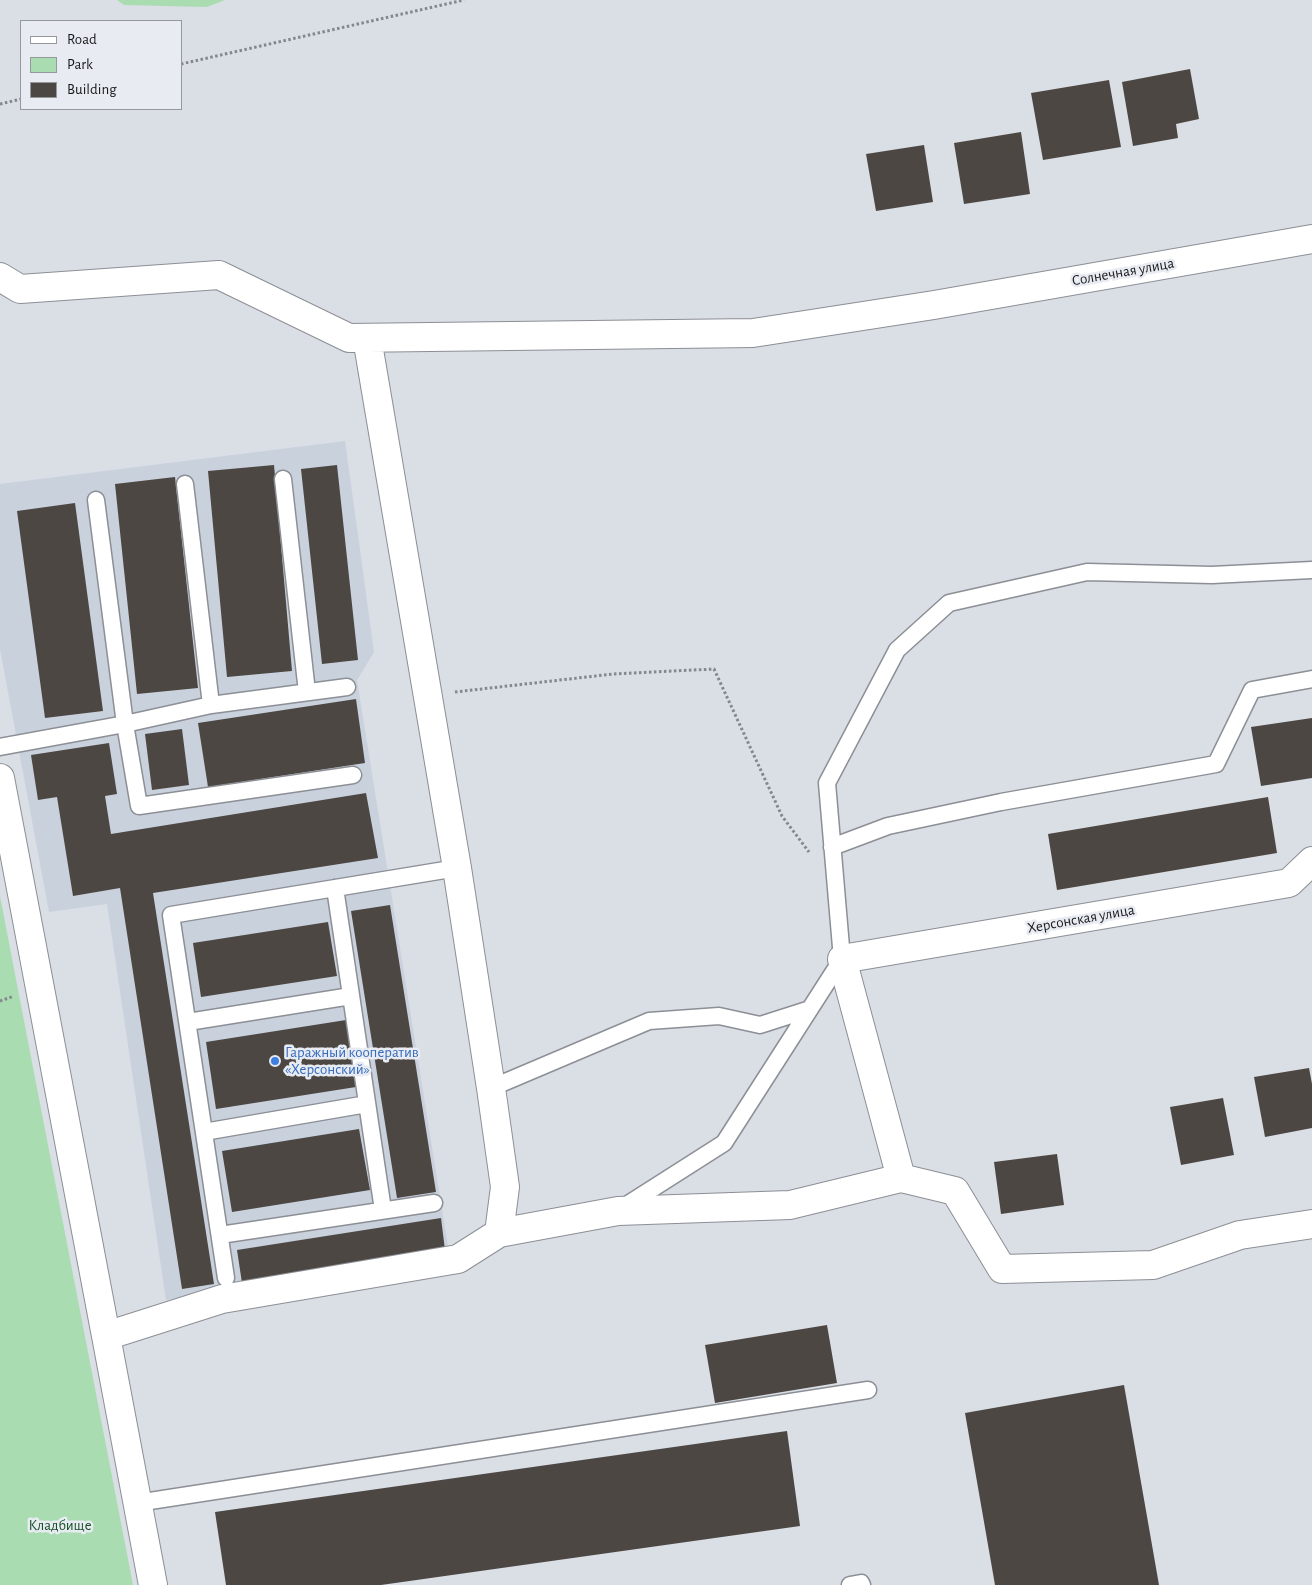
<!DOCTYPE html>
<html>
<head>
<meta charset="utf-8">
<style>
	body { margin:0 }
	#map { position:relative; width:1312px; height:1585px; overflow:hidden; background:#dadee5; font-family:"Alegreya Sans",sans-serif }
	canvas { display:block }
	.legend { position:absolute; left:20px; top:20px; width:162px; height:90px; box-sizing:border-box; background:#e8ecf2; border:1px solid #95989c; margin:0; padding:6px 9px; list-style:none; font-size:15px; color:#18191b }
	.legend li { display:flex; align-items:center; gap:10px; height:25px }
	.legend b { width:25px; border:1px solid #95989c }
</style>
</head>
<body>
<div id="map">
<canvas width="1312" height="1585"></canvas>
<ul class="legend">
<li><b style="height:6px;background:#fff"></b>Road</li>
<li><b style="height:14px;background:#aadcb1"></b>Park</li>
<li><b style="height:14px;background:#4c4743"></b>Building</li>
</ul>
</div>
<script>
const g = document.querySelector('canvas').getContext('2d');
g.lineJoin = 'round';
function fill(path, color) {
  g.fillStyle = color;
  g.fill(path, 'evenodd');
}
function shape(rows) {
  const path = new Path2D();
  for (const r of rows) {
    path.moveTo(r[0], r[1]);
    for (let i = 2; i < r.length; i += 2) path.lineTo(r[i], r[i + 1]);
  }
  return path;
}
function stroke(path, color, width, dash) {
  g.strokeStyle = color;
  g.lineWidth = width;
  g.lineCap = dash ? 'butt' : 'round';
  g.setLineDash(dash || []);
  g.stroke(path);
}
function label(font, color, halo, rows, align = 'center') {
  g.font = font + ' "Alegreya Sans",sans-serif';
  g.lineWidth = 5;
  g.setLineDash([]);
  g.textBaseline = 'middle';
  g.strokeStyle = halo;
  g.fillStyle = color;
  for (const [text, x, y, turn = 0] of rows) {
    g.save();
    g.translate(x, y);
    g.rotate((+turn || 0) * Math.PI / 180);
    g.textAlign = isNaN(turn) ? turn : align;
    if (halo) g.strokeText(text, 0, 0);
    g.fillText(text, 0, 0);
    g.restore();
  }
}
const built = shape([
	[345,441,374,652,357,680,449,1253,166,1300,107,904,49,912,0,649,0,484]
]);
const green = shape([
	[117,0,225,0,207,7,124,5],
	[0,896,19,995,133,1585,0,1585]
]);
const building = shape([
	[1190,69,1199,119,1176,124,1178,138,1133,146,1122,82],
	[1109,80,1121,147,1043,160,1031,93],
	[1021,132,1030,194,964,204,954,143],
	[924,145,933,202,876,211,866,154],
	[274,465,292,671,227,677,208,471],
	[337,465,358,660,322,664,301,469],
	[175,477,198,688,137,694,115,484],
	[75,503,103,711,45,718,17,511],
	[356,699,365,763,208,787,198,723],
	[1312,718,1312,778,1261,786,1251,727],
	[182,729,189,785,152,790,145,734],
	[109,743,117,794,105,796,111,834,366,793,378,858,153,893,214,1284,182,1289,120,888,73,896,57,797,38,800,31,755],
	[1268,797,1277,853,1057,890,1048,834],
	[390,905,436,1192,397,1198,351,911],
	[328,922,337,976,201,997,193,943],
	[346,1020,356,1087,216,1109,206,1042],
	[1309,1068,1312,1084,1312,1128,1265,1137,1254,1077],
	[1223,1098,1234,1155,1181,1165,1170,1107],
	[359,1129,370,1190,232,1212,222,1151],
	[1057,1154,1064,1205,1001,1214,994,1162],
	[441,1218,445,1250,242,1283,237,1250],
	[827,1325,837,1383,715,1403,705,1345],
	[1124,1385,1159,1585,995,1585,965,1413],
	[787,1431,800,1526,381,1585,226,1585,215,1512]
]);
const path = shape([
	[181,64,464,0],
	[0,104,21,99],
	[455,692,613,674,714,669,782,816,809,852],
	[0,1001,14,996]
]);
const lane = shape([
	[283,479,307,692],
	[185,484,211,705],
	[96,500,125,724,139,806,353,775],
	[0,747,125,724,211,705,347,687],
	[832,847,888,826,1001,802,1216,764,1252,690,1312,679],
	[335,888,383,1210],
	[188,1022,351,996],
	[491,1088,649,1021,719,1016,760,1025,810,1009],
	[204,1132,367,1104],
	[622,1208,724,1143,842,959,827,783,897,650,949,603,1087,572,1212,575,1312,570],
	[220,1235,434,1203],
	[226,1278,171,915,457,868],
	[137,1503,868,1390],
	[850,1585,861,1583,862,1585]
]);
const street = shape([
	[0,277,20,289,219,275,349,338,753,333,934,305,1312,239],
	[367,338,457,868,491,1088,505,1187,499,1233],
	[0,778,106,1336,222,1299,458,1259,499,1233,618,1211,790,1205,901,1178,955,1191,1002,1269,1153,1265,1240,1235,1312,1224],
	[901,1178,842,959,1289,883,1312,861],
	[106,1336,153,1585]
]);
const markers = [
	[275,1061,5,"#3f7fe0"]
];
const streetNames = [
	["Солнечная улица",1123,272,-10],
	["Херсонская улица",1081,919,-10]
];
const shopNames = [
	["Гаражный кооператив",285,1052],
	["«Херсонский»",285,1069]
];
const parkNames = [
	["Кладбище",60,1525]
];
fill(built, '#c9d1dd');
fill(green, '#aadcb1');
fill(building, '#4c4743');
stroke(lane, '#8c8f95', 19);
stroke(street, '#8c8f95', 30);
stroke(path, '#84878b', 3, [2.5, 2.5]);
stroke(lane, '#fff', 16);
stroke(street, '#fff', 28);
for (const [x, y, r, color] of markers) {
  const dot = new Path2D();
  dot.arc(x, y, r, 0, 2 * Math.PI);
  g.fillStyle = color;
  g.fill(dot);
  stroke(dot, '#e8ecf2', 2);
}
label('15px', '#18191b', '#e8ecf2', streetNames);
label('15px', '#366cbe', '#e8ecf2', shopNames, 'left');
label('15px', '#165026', '#e8ecf2', parkNames);
</script>
</body>
</html>
